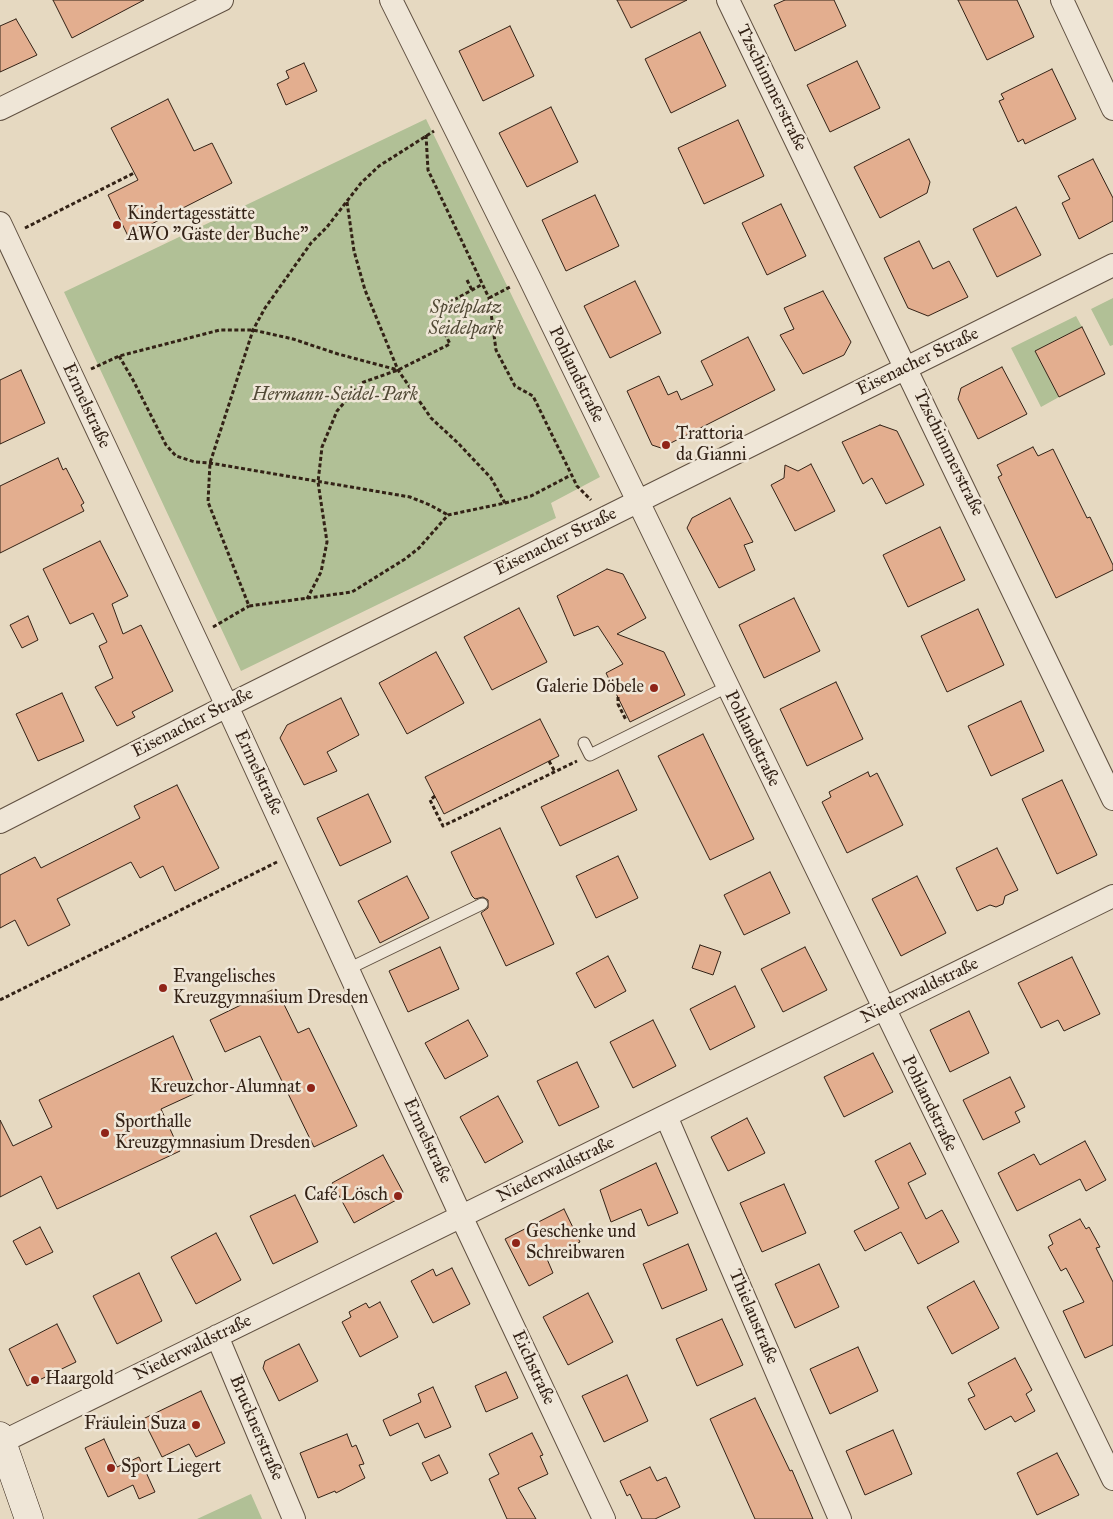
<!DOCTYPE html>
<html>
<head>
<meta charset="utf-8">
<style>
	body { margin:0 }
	canvas { display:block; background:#e6d9c1 }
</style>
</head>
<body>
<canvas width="1113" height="1519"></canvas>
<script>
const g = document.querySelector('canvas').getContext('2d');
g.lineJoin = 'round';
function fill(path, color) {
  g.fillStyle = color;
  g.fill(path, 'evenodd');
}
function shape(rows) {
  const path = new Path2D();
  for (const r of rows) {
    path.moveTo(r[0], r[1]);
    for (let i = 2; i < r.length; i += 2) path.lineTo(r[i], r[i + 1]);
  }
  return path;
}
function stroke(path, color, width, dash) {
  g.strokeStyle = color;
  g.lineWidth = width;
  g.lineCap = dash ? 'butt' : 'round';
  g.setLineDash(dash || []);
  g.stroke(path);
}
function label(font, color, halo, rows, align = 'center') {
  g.font = font + ' "IM FELL Great Primer",serif';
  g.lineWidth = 5;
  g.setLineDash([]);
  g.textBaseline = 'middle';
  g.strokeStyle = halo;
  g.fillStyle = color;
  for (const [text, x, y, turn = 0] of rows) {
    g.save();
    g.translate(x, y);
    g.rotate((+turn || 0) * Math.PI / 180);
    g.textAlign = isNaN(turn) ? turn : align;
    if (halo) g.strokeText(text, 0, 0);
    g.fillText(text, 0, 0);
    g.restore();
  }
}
const green = shape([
	[426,119,600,477,551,503,556,518,241,671,64,292],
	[1113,298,1113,345,1110,346,1091,309],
	[1076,316,1082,327,1035,351,1059,397,1041,407,1011,348],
	[251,1494,262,1519,197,1519]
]);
const building = shape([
	[53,0,144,0,72,38,53,0],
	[617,0,687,0,631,28,617,0],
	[785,0,834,0,846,26,795,51,774,5,785,0],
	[958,0,1017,0,1034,37,987,60,958,0],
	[16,19,37,55,0,72,0,26,16,19],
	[510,26,534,76,483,101,459,51,510,26],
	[700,32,726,86,671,113,645,59,700,32],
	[857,61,880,108,830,132,807,85,857,61],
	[304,63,317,91,286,105,277,84,289,78,286,71,304,63],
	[1052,69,1076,119,1025,144,1023,139,1018,142,999,101,1004,99,1001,94,1052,69],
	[168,99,194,151,212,143,232,183,128,236,108,195,138,180,111,128,168,99],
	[551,107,578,162,527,187,499,133,551,107],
	[738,120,764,176,704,204,678,148,738,120],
	[909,139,930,182,927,193,880,218,854,167,909,139],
	[1093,159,1113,198,1113,221,1079,239,1062,203,1070,199,1058,176,1093,159],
	[595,195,619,246,566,271,542,220,595,195],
	[781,204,806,256,767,275,742,223,781,204],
	[1016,207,1041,255,997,277,973,229,1016,207],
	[919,241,933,269,949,261,968,297,928,316,908,308,884,258,919,241],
	[635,281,661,333,610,358,584,306,635,281],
	[823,291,851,342,844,355,803,374,780,335,794,329,784,308,823,291],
	[1082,327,1105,374,1059,397,1035,351,1082,327],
	[748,337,775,390,661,448,652,445,627,391,659,376,668,395,677,391,681,400,713,385,701,361,748,337],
	[1002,367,1027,414,978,439,958,399,961,388,1002,367],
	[21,370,45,423,0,444,0,380,21,370],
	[880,425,897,431,924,485,886,504,872,478,863,484,842,442,880,425],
	[1033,447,1038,456,1053,449,1087,518,1090,517,1113,565,1113,570,1056,598,998,477,1002,475,997,465,1033,447],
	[58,458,63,470,66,468,84,503,81,505,84,511,0,553,0,486,58,458],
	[811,464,835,511,795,531,771,485,784,478,785,465,798,471,811,464],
	[730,498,753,542,744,545,755,570,719,588,687,528,692,518,730,498],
	[940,527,965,580,908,607,883,555,940,527],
	[100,541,128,596,112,604,123,634,141,625,173,691,132,712,135,717,117,726,95,687,113,678,99,646,107,642,93,613,70,624,43,569,100,541],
	[607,569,623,574,646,618,617,634,664,652,685,695,630,722,606,673,623,664,598,626,574,636,557,596,607,569],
	[794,598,820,651,764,678,739,625,794,598],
	[519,608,547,662,492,690,464,637,519,608],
	[978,609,1004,665,947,692,921,636,978,609],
	[28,616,38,640,22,648,10,625,28,616],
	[436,652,464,703,407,734,379,683,436,652],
	[836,682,863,739,807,766,780,709,836,682],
	[62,693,84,741,38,761,16,714,62,693],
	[341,698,359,735,327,752,337,771,304,785,280,738,287,725,341,698],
	[1021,701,1044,751,991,776,968,726,1021,701],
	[540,719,559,756,444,814,425,777,540,719],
	[703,734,754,839,710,860,658,756,703,734],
	[618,770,637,810,560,846,541,807,618,770],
	[868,772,870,777,877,773,903,825,847,853,822,802,831,797,829,792,868,772],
	[1062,780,1097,855,1057,874,1022,799,1062,780],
	[177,785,219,868,175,891,163,866,140,878,131,862,57,899,70,925,28,946,15,920,0,928,0,875,35,857,41,868,140,818,134,806,177,785],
	[368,794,391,842,340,866,317,818,368,794],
	[500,828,554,944,506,966,481,913,488,908,488,900,483,897,475,899,472,896,451,852,500,828],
	[997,848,1018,890,1005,896,1003,904,996,907,990,905,977,911,956,868,997,848],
	[618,856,638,898,596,918,576,876,618,856],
	[770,872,790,913,744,935,724,895,770,872],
	[407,876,429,918,380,943,358,901,407,876],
	[917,876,946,933,901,956,872,899,917,876],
	[700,945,721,952,713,975,692,968,700,945],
	[440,947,459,989,408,1012,389,971,440,947],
	[805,947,827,990,783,1012,761,969,805,947],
	[608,956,626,991,595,1008,576,973,608,956],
	[1072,957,1100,1014,1064,1031,1058,1020,1041,1028,1018,983,1072,957],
	[735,986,755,1027,710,1050,690,1009,735,986],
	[276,988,298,1033,309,1028,357,1126,314,1147,260,1036,225,1052,210,1020,276,988],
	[969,1011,989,1053,950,1072,930,1030,969,1011],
	[468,1020,488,1056,445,1079,425,1043,468,1020],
	[653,1020,676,1066,633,1088,610,1042,653,1020],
	[173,1036,198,1092,161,1109,180,1151,57,1209,41,1176,0,1197,0,1120,13,1146,52,1127,39,1100,173,1036],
	[873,1053,893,1092,844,1117,824,1077,873,1053],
	[577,1062,599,1107,559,1126,537,1081,577,1062],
	[1010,1077,1025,1107,1015,1112,1020,1122,983,1140,963,1100,1010,1077],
	[498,1096,523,1142,485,1163,460,1117,498,1096],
	[747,1118,765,1153,728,1171,711,1137,747,1118],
	[1085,1141,1106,1180,1086,1191,1080,1179,1017,1211,998,1173,1034,1154,1040,1165,1085,1141],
	[910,1143,926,1174,908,1183,926,1219,942,1210,959,1242,918,1264,901,1232,865,1251,854,1231,899,1208,875,1161,910,1143],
	[383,1155,403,1192,400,1198,354,1223,332,1183,383,1155],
	[656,1163,678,1213,648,1226,641,1209,611,1222,600,1190,656,1163],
	[784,1184,806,1233,762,1252,740,1203,784,1184],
	[295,1195,318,1242,273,1264,250,1216,295,1195],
	[564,1209,580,1242,547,1259,553,1273,529,1286,505,1239,564,1209],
	[1080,1219,1086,1229,1089,1227,1100,1247,1096,1248,1113,1282,1113,1345,1085,1358,1063,1311,1084,1302,1066,1268,1061,1271,1048,1247,1053,1244,1049,1235,1080,1219],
	[40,1227,53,1252,26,1265,13,1241,40,1227],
	[216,1233,241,1280,196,1304,171,1257,216,1233],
	[688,1244,707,1290,662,1309,643,1264,688,1244],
	[819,1264,839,1307,795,1328,775,1284,819,1264],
	[452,1268,470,1304,433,1323,411,1281,433,1269,436,1276,452,1268],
	[139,1273,162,1321,117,1344,93,1296,139,1273],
	[974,1281,999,1328,952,1354,927,1307,974,1281],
	[588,1293,613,1342,568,1365,543,1317,588,1293],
	[380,1302,398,1337,360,1357,342,1322,351,1317,349,1312,366,1303,369,1308,380,1302],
	[722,1319,743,1365,697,1386,676,1339,722,1319],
	[57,1324,76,1362,27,1386,9,1349,57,1324],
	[299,1344,318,1381,279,1401,263,1368,265,1361,299,1344],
	[858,1347,878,1391,830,1414,810,1369,858,1347],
	[1015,1358,1032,1390,1026,1394,1035,1411,1015,1422,1011,1416,985,1430,968,1399,975,1396,968,1383,1015,1358],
	[506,1372,518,1398,486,1412,475,1386,506,1372],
	[627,1375,648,1421,604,1442,582,1396,627,1375],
	[433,1387,451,1427,425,1438,418,1423,390,1436,383,1420,421,1402,418,1394,433,1387],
	[201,1391,225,1443,196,1457,189,1444,162,1457,143,1419,201,1391],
	[755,1398,790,1471,792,1470,813,1519,755,1519,710,1419,755,1398],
	[893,1430,912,1474,865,1495,846,1451,893,1430],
	[532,1433,543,1455,540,1456,548,1474,518,1488,536,1519,507,1519,489,1479,499,1474,489,1454,532,1433],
	[347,1434,352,1447,356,1445,364,1464,359,1465,365,1478,336,1493,335,1491,318,1498,300,1453,347,1434],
	[104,1439,117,1467,139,1457,155,1492,139,1499,133,1485,108,1497,85,1448,104,1439],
	[1057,1453,1079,1495,1037,1515,1017,1473,1057,1453],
	[439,1455,448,1473,431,1481,422,1463,439,1455],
	[650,1467,657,1481,666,1477,680,1507,655,1519,642,1519,630,1494,627,1496,620,1481,650,1467]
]);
const path = shape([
	[426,135,428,170,489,298,496,350,515,386,533,396,577,486,591,500],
	[347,202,354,251,365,290,398,370,431,418,458,443,491,478,505,503,448,515,419,548,405,559,352,592,249,606,208,502,210,463,253,330,265,308,311,243,327,227,361,183,379,166,434,131],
	[25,228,134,173],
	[467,280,472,290],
	[489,298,510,287],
	[119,356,133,380,166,445,176,456,195,462,210,463,410,497,430,505,448,515],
	[91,369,119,356,220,330,253,330,293,339,338,354,398,370],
	[505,503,531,496,571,475],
	[307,599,321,572,327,542,318,482,322,447,337,411,361,383,398,370,450,344,434,311,481,285],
	[213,627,249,606],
	[618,697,618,704,626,720],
	[549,761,555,772],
	[435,796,430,800,443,826,577,761],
	[0,1000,277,862]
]);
const lane = shape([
	[584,743,590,755,727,687],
	[348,969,482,904]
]);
const street = shape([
	[391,0,529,277,1113,1479],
	[728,0,1113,799],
	[1062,0,1113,109],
	[0,109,222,0],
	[0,223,227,706,461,1216,604,1519],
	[0,822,227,706,1113,265],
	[666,1116,840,1519],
	[217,1336,294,1519],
	[0,1443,1113,896]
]);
const secondary = shape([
	[0,1436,29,1519]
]);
const markers = [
	[117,225,5,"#8f2418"],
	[666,445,5,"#8f2418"],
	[654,688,5,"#8f2418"],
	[163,988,5,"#8f2418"],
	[311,1088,5,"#8f2418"],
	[105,1133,5,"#8f2418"],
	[398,1196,5,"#8f2418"],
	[516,1243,5,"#8f2418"],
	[35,1380,5,"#8f2418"],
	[196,1425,5,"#8f2418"],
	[111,1468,5,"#8f2418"]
];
const streetNames = [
	["Tzschimmerstraße",771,88,64],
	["Eisenacher Straße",918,362,-26],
	["Pohlandstraße",576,375,64],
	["Ermelstraße",86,406,65],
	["Tzschimmerstraße",948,453,64],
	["Eisenacher Straße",556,542,-26],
	["Eisenacher Straße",193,723,-27],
	["Pohlandstraße",752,739,64],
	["Ermelstraße",258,773,65],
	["Niederwaldstraße",920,991,-26],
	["Pohlandstraße",929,1104,64],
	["Ermelstraße",427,1141,65],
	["Niederwaldstraße",556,1170,-26],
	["Thielaustraße",753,1317,67],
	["Niederwaldstraße",193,1348,-26],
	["Eichstraße",533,1368,65],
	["Brucknerstraße",256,1428,67]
];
const poiNames = [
	["Kindertagesstätte",127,215],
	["AWO \"Gäste der Buche\"",127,236],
	["Trattoria",676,435],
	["da Gianni",676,456],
	["Galerie Döbele",644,688,"right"],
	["Evangelisches",173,978],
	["Kreuzgymnasium Dresden",173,999],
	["Kreuzchor-Alumnat",301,1088,"right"],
	["Sporthalle",115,1123],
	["Kreuzgymnasium Dresden",115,1144],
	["Café Lösch",388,1196,"right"],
	["Geschenke und",526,1233],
	["Schreibwaren",526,1254],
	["Haargold",45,1380],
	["Fräulein Suza",186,1425,"right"],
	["Sport Liegert",121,1468]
];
const parkNames = [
	["Spielplatz",466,309],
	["Seidelpark",466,330],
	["Hermann-Seidel-Park",335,396]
];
fill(green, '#b1c096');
fill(building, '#e3ae8f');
stroke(building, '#332216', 1);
stroke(lane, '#605041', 13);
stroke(street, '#605041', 24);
stroke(secondary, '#332216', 29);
stroke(path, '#332216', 3, [4, 2.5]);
stroke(lane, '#efe6d7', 11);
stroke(street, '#efe6d7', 22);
stroke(secondary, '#efe6d7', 28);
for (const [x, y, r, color] of markers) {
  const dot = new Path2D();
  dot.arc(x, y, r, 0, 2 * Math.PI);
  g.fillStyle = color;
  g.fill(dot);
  stroke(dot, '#efe6d7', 2);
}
label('18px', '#332216', '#efe6d7', streetNames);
label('18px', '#332216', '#efe6d7', poiNames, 'left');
label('italic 18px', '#524a36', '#efe6d7', parkNames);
</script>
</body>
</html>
